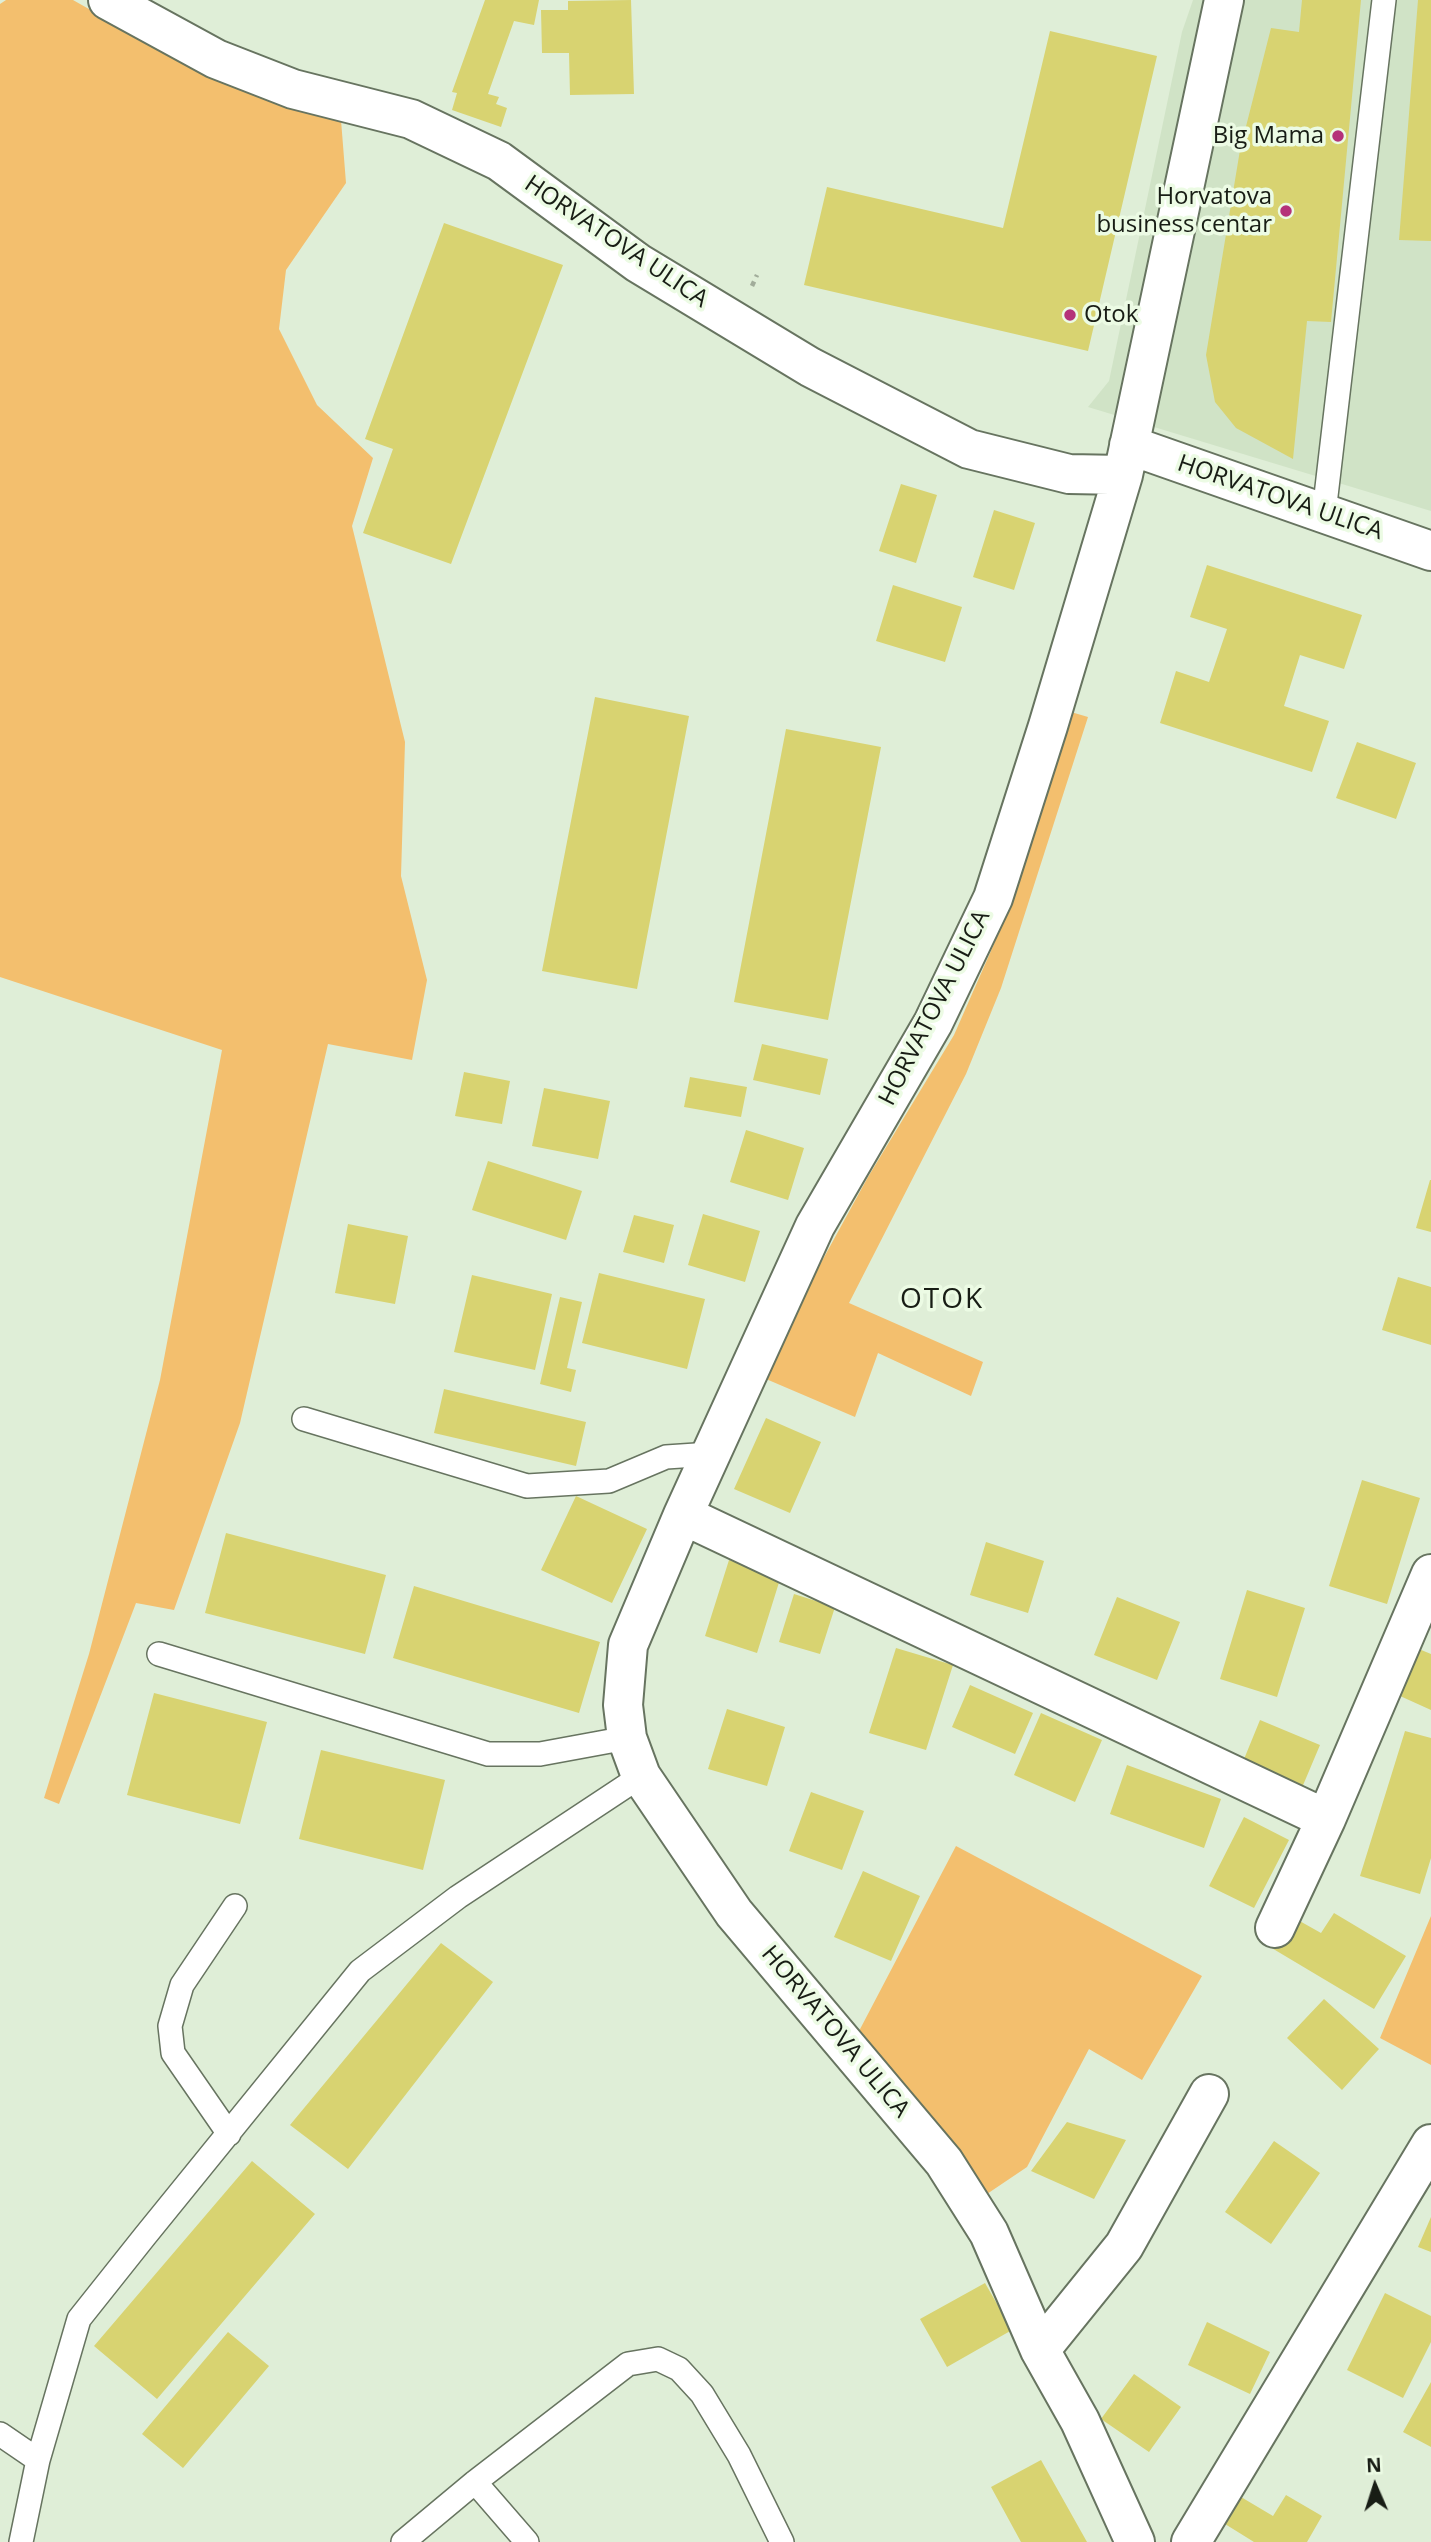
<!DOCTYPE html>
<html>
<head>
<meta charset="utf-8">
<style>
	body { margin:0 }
	#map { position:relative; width:1431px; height:2542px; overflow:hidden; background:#dfeed7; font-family:"Open Sans",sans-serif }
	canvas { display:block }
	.north { position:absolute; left:1340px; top:2451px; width:70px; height:70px; -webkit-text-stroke:5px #ecfbe4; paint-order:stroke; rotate:357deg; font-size:19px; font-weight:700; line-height:28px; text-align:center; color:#181d15 }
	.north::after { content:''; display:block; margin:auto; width:24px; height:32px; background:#181d15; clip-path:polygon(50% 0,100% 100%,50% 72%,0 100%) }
</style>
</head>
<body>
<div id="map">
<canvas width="1431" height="2542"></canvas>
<div class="north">N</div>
</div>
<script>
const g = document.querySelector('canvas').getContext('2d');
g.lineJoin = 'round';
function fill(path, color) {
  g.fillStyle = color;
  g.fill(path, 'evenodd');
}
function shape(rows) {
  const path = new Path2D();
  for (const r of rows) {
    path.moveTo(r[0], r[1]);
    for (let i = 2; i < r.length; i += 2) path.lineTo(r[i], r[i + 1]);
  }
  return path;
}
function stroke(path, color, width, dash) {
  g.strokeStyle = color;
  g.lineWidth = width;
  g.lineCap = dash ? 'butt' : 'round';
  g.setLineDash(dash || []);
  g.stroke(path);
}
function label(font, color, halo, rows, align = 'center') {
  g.font = font + ' "Open Sans",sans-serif';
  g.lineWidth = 7;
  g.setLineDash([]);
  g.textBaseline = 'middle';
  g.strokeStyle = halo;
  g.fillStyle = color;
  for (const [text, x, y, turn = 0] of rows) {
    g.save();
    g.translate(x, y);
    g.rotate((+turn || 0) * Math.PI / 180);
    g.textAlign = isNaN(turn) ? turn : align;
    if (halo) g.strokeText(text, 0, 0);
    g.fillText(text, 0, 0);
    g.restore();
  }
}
const built = shape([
	[1193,0,1431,0,1431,511,1088,407,1109,381,1182,32]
]);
const green = shape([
	[6,0,73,0,163,51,341,120,346,183,286,270,279,329,317,405,373,458,352,526,405,742,401,876,427,980,412,1060,328,1044,240,1423,174,1610,136,1603,59,1804,44,1798,89,1654,160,1380,222,1050,0,977,0,4],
	[1071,712,1088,717,1001,988,966,1074,849,1303,983,1362,971,1396,878,1353,855,1417,759,1376,868,1177,954,1035,994,944],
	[956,1846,1202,1976,1142,2080,1089,2049,1027,2167,984,2196,858,2033],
	[1431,1916,1431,2065,1380,2038]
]);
const building = shape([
	[485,0,539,0,534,25,514,21,488,94,499,97,496,104,507,108,501,127,452,110,457,93,452,92],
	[631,0,634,94,570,95,569,53,542,53,541,10,568,10,568,1],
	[1302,0,1361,0,1331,322,1307,321,1293,459,1236,428,1215,402,1206,355,1240,150,1271,28,1299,32],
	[1418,0,1431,0,1431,241,1399,240],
	[1050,31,1157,56,1088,351,804,285,827,187,1003,228],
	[444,223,563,265,451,564,363,533,393,449,365,439],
	[901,484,937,495,916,563,879,551],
	[994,510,1035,523,1014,590,973,577],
	[1207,565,1362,615,1344,669,1300,655,1284,706,1329,721,1312,772,1160,723,1176,671,1209,682,1227,629,1190,617],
	[893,585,962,607,945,662,876,641],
	[595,697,689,716,637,989,542,971],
	[786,729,881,747,828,1020,734,1002],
	[1357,742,1416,763,1396,819,1336,798],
	[762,1044,828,1059,820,1095,753,1080],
	[464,1072,510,1081,502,1124,455,1116],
	[690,1077,747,1087,741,1117,684,1107],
	[544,1088,610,1101,598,1159,532,1146],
	[746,1130,804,1148,788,1200,730,1182],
	[488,1161,582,1191,566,1240,472,1210],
	[1430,1180,1431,1180,1431,1232,1416,1228],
	[703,1214,760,1231,745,1282,688,1265],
	[634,1215,674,1225,664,1263,623,1252],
	[348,1224,408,1236,395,1304,335,1293],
	[599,1273,705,1299,687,1369,582,1343],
	[472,1275,552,1294,535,1370,454,1352],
	[1398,1277,1431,1287,1431,1345,1382,1330],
	[560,1297,582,1302,567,1368,576,1370,571,1392,540,1384],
	[444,1389,586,1422,576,1466,434,1433],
	[766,1418,821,1442,790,1513,734,1489],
	[1362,1480,1420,1498,1387,1604,1329,1586],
	[576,1496,647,1529,612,1603,541,1570],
	[226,1533,386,1575,365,1654,205,1613],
	[986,1542,1044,1561,1028,1613,970,1595],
	[729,1560,781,1576,757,1653,705,1636],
	[414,1586,600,1642,579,1713,393,1658],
	[1247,1590,1305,1608,1277,1697,1220,1679],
	[794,1594,835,1607,820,1654,779,1642],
	[1117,1597,1180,1622,1157,1680,1094,1655],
	[1409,1645,1431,1654,1431,1710,1389,1691],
	[896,1648,953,1665,926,1750,869,1733],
	[970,1685,1033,1713,1015,1754,952,1727],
	[154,1693,267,1722,240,1824,127,1795],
	[727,1709,785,1727,767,1786,708,1769],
	[1041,1713,1102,1740,1075,1802,1014,1775],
	[1260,1720,1320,1745,1301,1790,1242,1764],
	[1405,1731,1431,1738,1431,1858,1420,1894,1360,1876],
	[321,1750,445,1780,423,1870,299,1839],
	[1127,1765,1221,1799,1204,1848,1110,1814],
	[811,1792,864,1811,842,1870,789,1851],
	[1244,1817,1289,1840,1254,1908,1209,1886],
	[863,1871,920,1896,891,1961,834,1937],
	[1334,1913,1406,1956,1374,2009,1270,1947,1289,1915,1321,1933],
	[441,1943,493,1982,348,2169,290,2125],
	[1324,1999,1379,2049,1342,2090,1287,2038],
	[1067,2122,1126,2140,1094,2199,1031,2171],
	[1274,2141,1320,2173,1271,2244,1225,2212],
	[252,2161,315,2214,157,2399,94,2346],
	[1431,2217,1431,2252,1418,2247],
	[985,2283,1012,2330,947,2367,920,2319],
	[1385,2293,1431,2316,1431,2342,1403,2398,1347,2370],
	[1207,2322,1270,2352,1250,2394,1188,2365],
	[228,2332,269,2366,183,2468,142,2434],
	[1134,2374,1181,2407,1149,2452,1101,2419],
	[1431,2382,1431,2447,1403,2432],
	[1041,2460,1087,2542,1021,2542,991,2487],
	[1286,2495,1322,2516,1307,2542,1254,2542,1225,2524,1241,2497,1273,2516]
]);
const path = shape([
	[752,286,757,275]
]);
const service = shape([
	[1324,513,1384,0],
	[304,1419,527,1486,609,1481,666,1457,711,1454],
	[159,1654,488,1754,540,1754,627,1738],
	[229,2134,173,2053,170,2026,182,1985,235,1906],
	[0,2434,38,2460],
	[475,2482,527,2542],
	[21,2542,38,2460,79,2319,145,2236,360,1971,458,1897,641,1776],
	[403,2542,475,2482,628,2364,658,2359,679,2369,702,2394,739,2455,782,2542]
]);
const minor = shape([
	[108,0,216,59,293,89,411,119,499,161,638,263,810,367,969,449,1069,474,1123,475],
	[1129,445,1431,551],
	[683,1515,1326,1819],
	[1275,1928,1326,1819,1431,1574],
	[1040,2350,1124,2246,1209,2094],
	[1135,2542,1080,2421,1040,2350,989,2233,944,2162,734,1913,641,1776,627,1738,623,1705,628,1645,683,1515,815,1226,933,1023,993,898,1048,726,1123,475,1224,0],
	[1191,2542,1431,2144]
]);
const markers = [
	[1338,136,7,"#b53279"],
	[1286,211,7,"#b53279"],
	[1070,315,7,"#b53279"]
];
const poiNames = [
	["Big Mama",1324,136],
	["Horvatova",1272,197],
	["business centar",1272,225],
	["Otok",1084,315,"left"]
];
const streetNames = [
	["HORVATOVA ULICA",616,242,34],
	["HORVATOVA ULICA",1280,498,19],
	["HORVATOVA ULICA",935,1008,-63],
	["HORVATOVA ULICA",835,2032,50]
];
const quarterNames = [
	["OTOK",942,1300]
];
fill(built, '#d0e3c6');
fill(green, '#f3bf6e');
fill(building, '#d8d371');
stroke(service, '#677460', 26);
stroke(minor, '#677460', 42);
stroke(path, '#a1ac9a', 4.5, [5, 5]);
stroke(service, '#fff', 23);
stroke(minor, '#fff', 38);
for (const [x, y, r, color] of markers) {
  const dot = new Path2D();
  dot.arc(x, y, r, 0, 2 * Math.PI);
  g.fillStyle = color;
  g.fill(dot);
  stroke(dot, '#ecfbe4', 2.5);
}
label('24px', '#181d15', '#ecfbe4', poiNames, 'right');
label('24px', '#181d15', '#ecfbe4', streetNames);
g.letterSpacing = '2px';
label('28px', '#181d15', '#ecfbe4', quarterNames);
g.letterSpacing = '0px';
</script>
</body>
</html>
